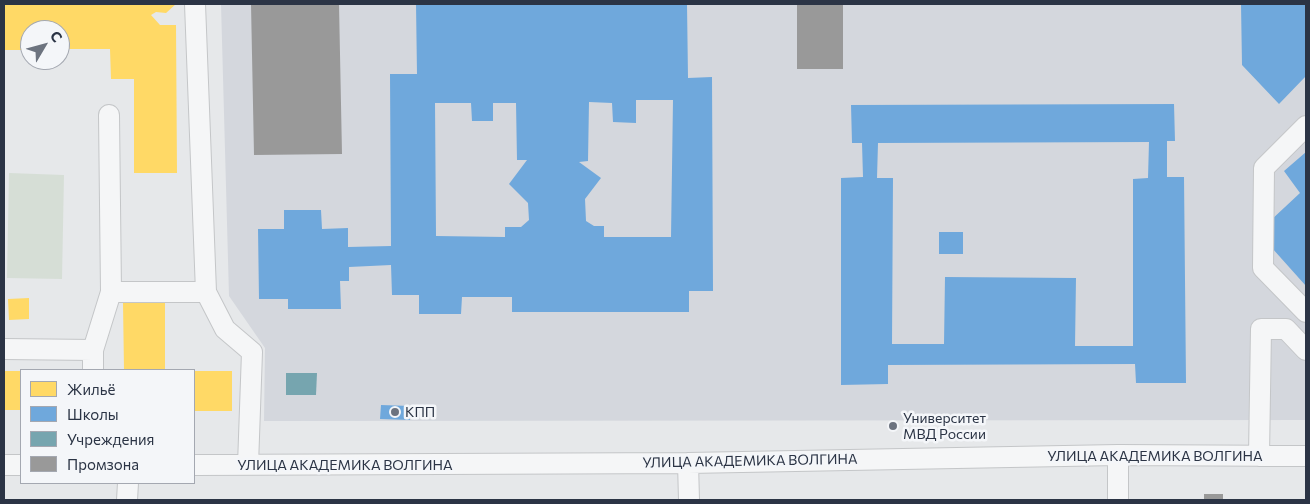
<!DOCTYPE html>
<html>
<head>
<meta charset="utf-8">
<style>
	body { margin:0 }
	#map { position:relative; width:1310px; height:504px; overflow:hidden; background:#e6e8ea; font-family:Commissioner,sans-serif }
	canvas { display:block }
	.frame { position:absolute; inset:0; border:5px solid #2b3445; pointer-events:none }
	.legend { position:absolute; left:20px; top:369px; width:175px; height:115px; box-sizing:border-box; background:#f4f6f9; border:1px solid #a4a8b1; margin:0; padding:6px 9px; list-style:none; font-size:15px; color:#2b3445 }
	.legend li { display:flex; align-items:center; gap:10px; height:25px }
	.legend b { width:25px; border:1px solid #a4a8b1 }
	.north { position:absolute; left:20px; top:20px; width:50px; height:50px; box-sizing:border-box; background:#f4f6f9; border:1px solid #a4a8b1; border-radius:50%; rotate:53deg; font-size:14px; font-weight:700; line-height:20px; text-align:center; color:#2b3445 }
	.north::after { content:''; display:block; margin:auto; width:18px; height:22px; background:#6c737f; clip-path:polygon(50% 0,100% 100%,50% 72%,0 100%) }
</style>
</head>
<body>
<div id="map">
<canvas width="1310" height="504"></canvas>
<div class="frame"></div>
<ul class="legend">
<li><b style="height:14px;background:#ffd966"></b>Жильё</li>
<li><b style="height:14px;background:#6fa8dc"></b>Школы</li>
<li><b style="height:14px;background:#76a5af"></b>Учреждения</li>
<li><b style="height:14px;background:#999"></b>Промзона</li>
</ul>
<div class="north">С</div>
</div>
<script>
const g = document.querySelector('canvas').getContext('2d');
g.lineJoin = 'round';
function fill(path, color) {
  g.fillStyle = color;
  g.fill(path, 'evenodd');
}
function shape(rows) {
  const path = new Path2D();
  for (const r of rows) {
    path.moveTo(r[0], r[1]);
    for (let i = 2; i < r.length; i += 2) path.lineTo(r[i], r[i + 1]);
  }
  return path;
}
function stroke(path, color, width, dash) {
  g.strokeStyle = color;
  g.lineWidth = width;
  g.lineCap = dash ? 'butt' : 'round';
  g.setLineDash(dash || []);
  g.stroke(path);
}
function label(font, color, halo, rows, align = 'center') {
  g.font = font + ' Commissioner,sans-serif';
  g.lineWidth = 5;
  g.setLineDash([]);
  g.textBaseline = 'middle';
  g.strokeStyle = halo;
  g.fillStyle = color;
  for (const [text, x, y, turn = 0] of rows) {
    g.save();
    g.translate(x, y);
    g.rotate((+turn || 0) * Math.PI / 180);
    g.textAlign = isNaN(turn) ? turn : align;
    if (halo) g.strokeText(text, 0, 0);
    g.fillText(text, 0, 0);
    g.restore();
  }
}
const built = shape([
	[221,4,1306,4,1306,420,264,421,265,348,229,296]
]);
const green = shape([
	[9,173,64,175,62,279,7,278]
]);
const homes = shape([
	[4,4,176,4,166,13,156,12,151,15,160,25,176,25,177,173,134,173,134,79,111,79,110,49,60,49,60,30,30,30,30,50,4,50],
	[29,298,29,319,9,320,8,299],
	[123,303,165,303,165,370,124,370],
	[4,371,21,371,21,410,4,410],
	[194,371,232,371,232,411,194,411]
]);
const schools = shape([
	[416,4,687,4,688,78,712,77,713,291,689,291,689,312,512,312,512,297,462,297,461,314,419,314,419,295,392,295,391,265,349,267,349,281,340,281,341,309,288,309,288,299,259,299,258,229,284,229,284,210,321,210,322,229,348,228,348,247,391,246,390,74,417,74],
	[636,100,673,100,671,237,604,237,604,226,594,226,586,221,585,199,601,178,579,162,588,161,589,102,612,103,613,122,636,123],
	[435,103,471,103,472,121,493,121,493,103,516,103,517,160,527,160,509,184,528,203,529,220,521,227,505,227,505,237,436,236],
	[1241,4,1306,4,1306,76,1279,104,1242,65],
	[1174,104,1175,141,1167,141,1167,177,1184,177,1186,383,1136,383,1135,364,888,365,888,384,841,385,841,178,863,177,862,143,852,143,851,105],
	[1149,142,1148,178,1133,179,1133,346,1075,346,1076,278,945,277,944,344,892,344,893,178,877,178,878,143],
	[1306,152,1306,286,1272,248,1270,221,1300,193,1284,171],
	[939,232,963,232,963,254,939,254],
	[381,405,410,406,410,420,380,419]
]);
const public = shape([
	[286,373,317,373,316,395,286,395]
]);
const industry = shape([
	[251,4,339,4,342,154,254,155],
	[797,4,843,4,843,69,797,69],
	[1204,494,1223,494,1223,500,1204,500]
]);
const minor = shape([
	[195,4,206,292,225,329,252,352,248,465],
	[1306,126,1264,168,1263,268,1306,312],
	[111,292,206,292],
	[4,349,93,350],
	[93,370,93,350,111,292,109,115],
	[1118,455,1118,500],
	[1259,456,1261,329,1286,329,1306,350],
	[688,463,689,500],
	[4,465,21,465],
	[194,465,688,463,1118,455,1306,456],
	[127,500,128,483]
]);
const markers = [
	[395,412,5,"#6c737f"],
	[893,426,5,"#6c737f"]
];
const poiNames = [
	["КПП",405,412],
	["Университет",903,418],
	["МВД России",903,434]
];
const streetNames = [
	["УЛИЦА АКАДЕМИКА ВОЛГИНА",1155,456],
	["УЛИЦА АКАДЕМИКА ВОЛГИНА",750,461,-1],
	["УЛИЦА АКАДЕМИКА ВОЛГИНА",345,465]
];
fill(built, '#d4d7dd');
fill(green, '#d6ded6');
fill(homes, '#ffd966');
fill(schools, '#6fa8dc');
fill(public, '#76a5af');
fill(industry, '#999');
stroke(minor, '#c4c6c8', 22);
stroke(minor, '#f5f6f7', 20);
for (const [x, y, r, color] of markers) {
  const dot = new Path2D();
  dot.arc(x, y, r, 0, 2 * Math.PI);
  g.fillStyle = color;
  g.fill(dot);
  stroke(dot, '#f4f6f9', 2);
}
label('14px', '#2b3445', '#f4f6f9', poiNames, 'left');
label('14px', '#2b3445', '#f4f6f9', streetNames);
</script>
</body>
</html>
